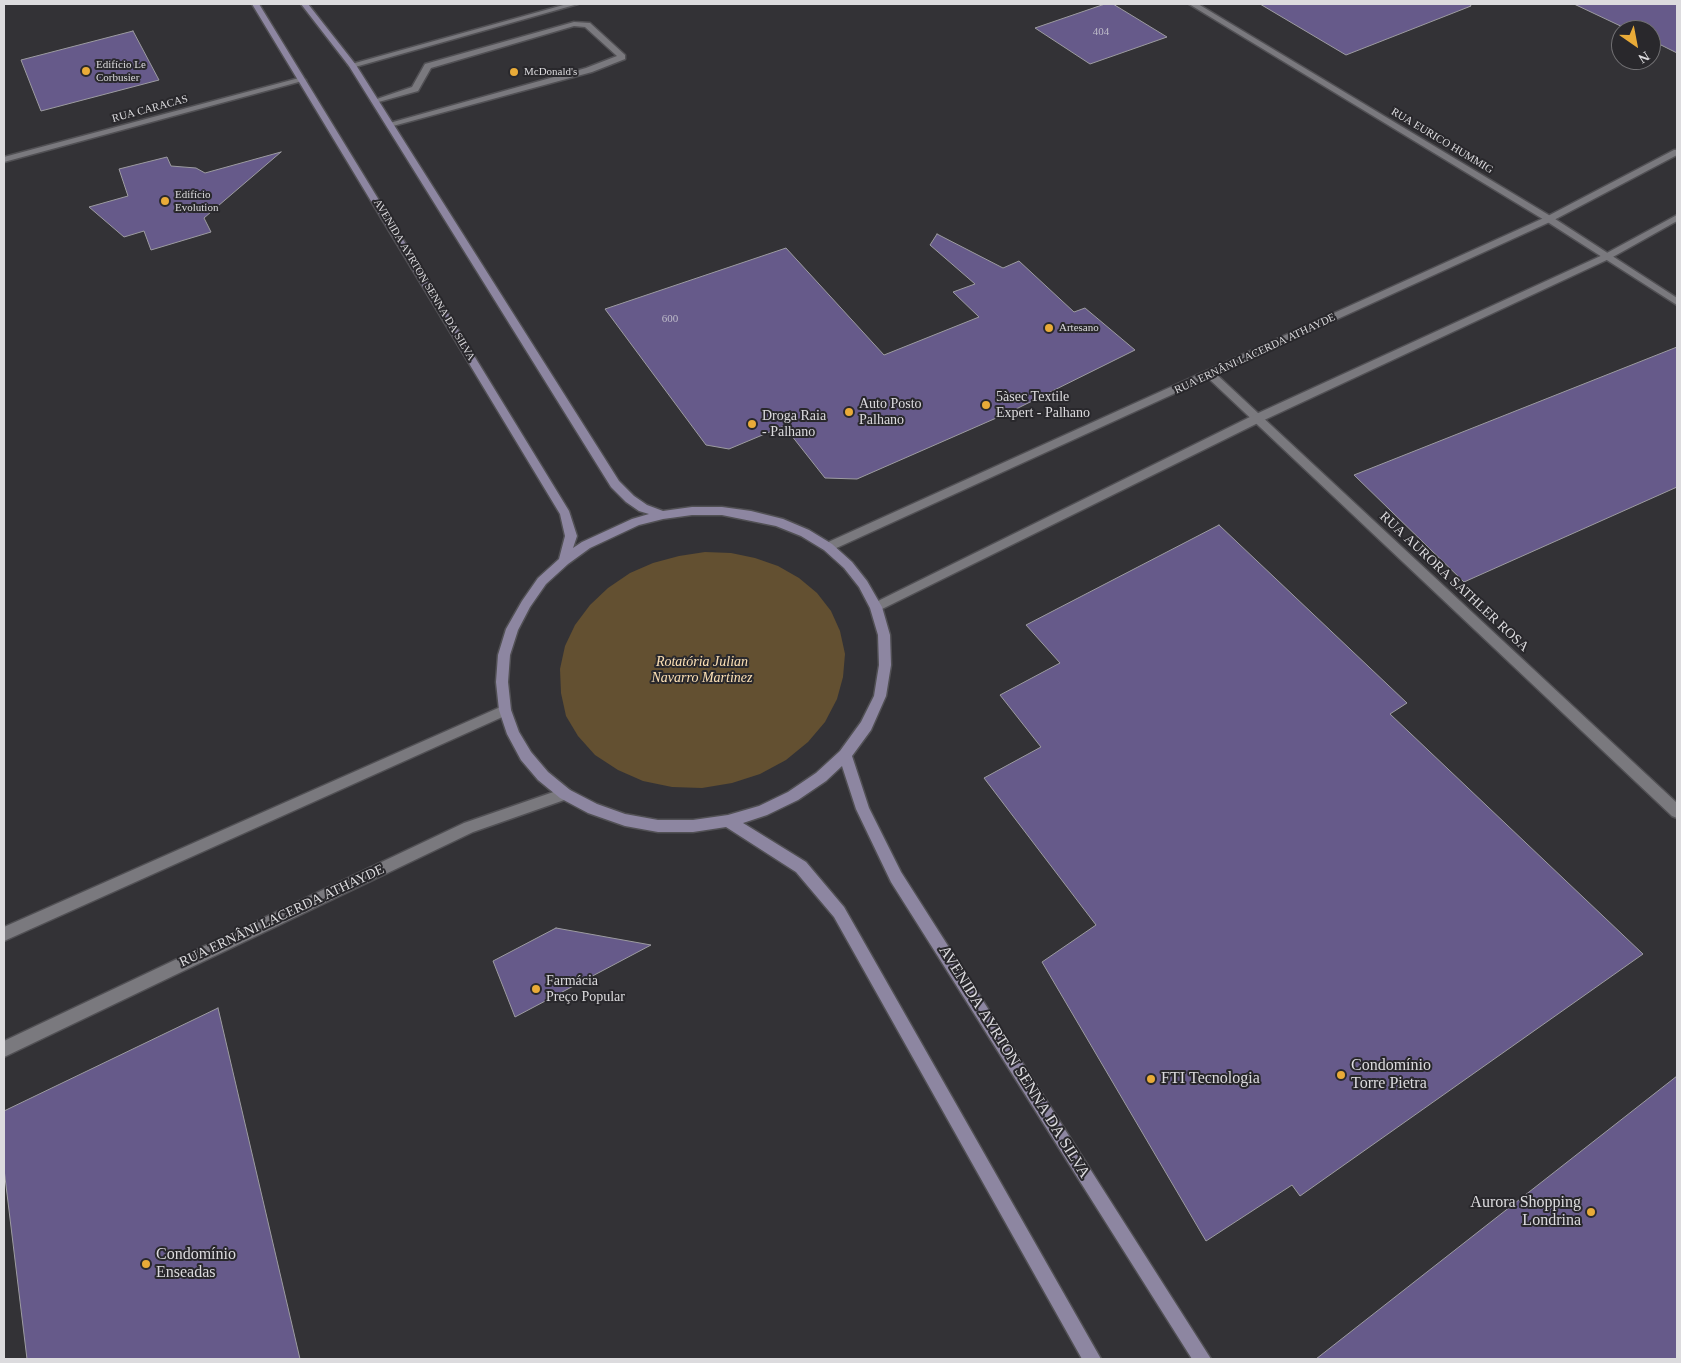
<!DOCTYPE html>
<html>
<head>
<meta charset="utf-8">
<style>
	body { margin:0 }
	#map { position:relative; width:1681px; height:1363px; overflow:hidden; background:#333236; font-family:"Times New Roman",serif }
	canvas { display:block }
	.frame { position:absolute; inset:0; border:5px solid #dcdbde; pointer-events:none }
	.north { position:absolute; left:1611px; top:20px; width:50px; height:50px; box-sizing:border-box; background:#29282c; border:1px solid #717073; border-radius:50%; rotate:147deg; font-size:14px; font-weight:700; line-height:20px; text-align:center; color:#dcdbde }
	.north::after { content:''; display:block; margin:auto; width:18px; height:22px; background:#e9ab38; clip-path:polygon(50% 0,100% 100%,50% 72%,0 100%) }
</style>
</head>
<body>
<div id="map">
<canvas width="1681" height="1363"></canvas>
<div class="frame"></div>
<div class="north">N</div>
</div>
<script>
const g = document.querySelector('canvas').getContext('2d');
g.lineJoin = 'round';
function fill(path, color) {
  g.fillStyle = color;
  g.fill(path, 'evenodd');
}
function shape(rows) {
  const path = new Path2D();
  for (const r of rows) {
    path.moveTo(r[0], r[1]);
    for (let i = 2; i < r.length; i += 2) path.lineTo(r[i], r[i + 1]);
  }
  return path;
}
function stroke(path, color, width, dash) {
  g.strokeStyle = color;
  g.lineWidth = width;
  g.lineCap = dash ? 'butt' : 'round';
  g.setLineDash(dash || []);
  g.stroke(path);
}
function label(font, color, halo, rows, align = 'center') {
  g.font = font + ' "Times New Roman",serif';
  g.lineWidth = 4;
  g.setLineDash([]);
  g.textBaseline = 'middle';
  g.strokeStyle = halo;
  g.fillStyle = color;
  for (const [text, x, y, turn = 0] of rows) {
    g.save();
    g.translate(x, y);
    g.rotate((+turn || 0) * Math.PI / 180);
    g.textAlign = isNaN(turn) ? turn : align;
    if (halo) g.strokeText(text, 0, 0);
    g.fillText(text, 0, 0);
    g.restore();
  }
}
const green = shape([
	[705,552,731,553,755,558,778,566,799,578,817,593,831,611,840,631,845,654,843,677,837,699,825,722,808,742,786,760,760,774,732,783,702,788,672,787,643,781,618,770,595,755,578,736,566,716,561,693,560,669,565,646,575,625,590,605,608,588,630,573,653,563,679,556]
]);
const building = shape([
	[1105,4,1113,4,1167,37,1090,64,1035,28,1105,4],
	[1260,4,1470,4,1471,6,1346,55,1260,4],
	[1574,4,1677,4,1677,53,1651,40,1651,30,1629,30,1574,4],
	[133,31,159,80,41,111,21,60,133,31],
	[281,152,204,218,211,232,151,250,144,231,124,237,89,207,128,196,119,169,167,157,171,166,196,168,205,173,281,152],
	[937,234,1003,268,1019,261,1074,312,1085,308,1135,350,1010,412,857,479,825,478,784,426,729,449,706,445,605,309,786,248,884,355,979,317,953,292,975,284,930,245,937,234],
	[1677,347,1677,487,1464,582,1354,475,1677,347],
	[1219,525,1407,703,1390,714,1643,954,1300,1196,1292,1185,1206,1241,1042,962,1096,925,984,778,1041,747,1000,695,1060,663,1026,625,1219,525],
	[556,928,651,945,515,1017,493,961,556,928],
	[218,1008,300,1359,27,1359,4,1169,4,1111,218,1008],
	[1677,1076,1677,1359,1316,1359,1677,1076]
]);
const service = shape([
	[574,22,590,23,625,55,625,59,592,72,393,126,386,124,586,68,617,56,585,27,574,26,431,68,418,91,375,103,371,101,412,87,425,64,574,22]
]);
const minor = shape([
	[567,4,578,4,355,67,348,65,567,4],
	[1189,4,1198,4,1552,217,1677,298,1677,305,1546,221,1189,4],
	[299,78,306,80,4,162,4,157,299,78],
	[1211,372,1215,373,1677,803,1677,818,1672,816,1207,377,1206,375,1211,372]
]);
const tertiary = shape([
	[1674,150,1677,150,1677,155,1552,221,832,550,828,551,822,547,824,544,1546,217,1674,150],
	[1677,215,1677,221,1611,258,1262,421,880,610,876,612,872,610,870,607,872,604,1254,415,1605,254,1677,215],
	[505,705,509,706,511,710,509,714,4,941,4,927,505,705],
	[565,788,570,790,572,794,570,798,473,832,4,1057,4,1041,464,823,565,788]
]);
const secondary = shape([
	[252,4,259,4,569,511,577,536,573,548,582,542,632,519,649,514,639,511,626,502,611,487,349,66,301,4,308,4,356,65,619,481,634,496,647,505,663,511,692,507,722,507,751,511,783,519,809,530,832,544,852,562,867,581,882,607,890,635,891,665,886,696,871,730,852,756,869,808,901,872,1211,1359,1192,1359,891,882,856,809,842,766,826,781,798,800,767,815,743,823,806,862,844,907,1101,1359,1082,1359,834,917,796,872,726,827,693,832,658,832,625,826,588,813,560,798,538,780,521,760,507,734,499,710,496,682,498,655,506,629,522,601,538,578,559,559,565,536,560,514,252,4],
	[692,515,722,515,776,526,801,536,824,550,844,568,859,587,870,608,878,635,879,665,874,696,861,722,840,751,816,773,788,792,759,806,728,815,693,820,658,820,625,814,597,804,570,790,548,772,531,752,519,732,511,710,508,682,510,655,518,630,530,607,546,584,568,564,590,548,639,525,663,519,692,515]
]);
const markers = [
	[86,71,5,"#e9ab38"],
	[514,72,5,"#e9ab38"],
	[165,201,5,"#e9ab38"],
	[1049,328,5,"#e9ab38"],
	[986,405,5,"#e9ab38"],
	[849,412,5,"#e9ab38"],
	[752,424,5,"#e9ab38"],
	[536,989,5,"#e9ab38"],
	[1341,1075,5,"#e9ab38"],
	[1151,1079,5,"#e9ab38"],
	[1591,1212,5,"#e9ab38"],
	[146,1264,5,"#e9ab38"]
];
const numberNames = [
	["404",1101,32],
	["600",670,319]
];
const farPoinames = [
	["Edifício Le",96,65],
	["Corbusier",96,78],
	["McDonald's",524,72],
	["Edifício",175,195],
	["Evolution",175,208],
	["Artesano",1059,328]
];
const farStreetnames = [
	["RUA CARACAS",150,109,-15],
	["RUA EURICO HUMMIG",1442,141,31],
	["AVENIDA AYRTON SENNA DA SILVA",424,280,59],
	["RUA ERNÂNI LACERDA ATHAYDE",1255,354,-25]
];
const poiNames = [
	["5àsec Textile",996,397],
	["Expert - Palhano",996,413],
	["Auto Posto",859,404],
	["Palhano",859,420],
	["Droga Raia",762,416],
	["- Palhano",762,432],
	["Farmácia",546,981],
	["Preço Popular",546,997]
];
const streetNames = [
	["RUA AURORA SATHLER ROSA",1454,582,43],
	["RUA ERNÂNI LACERDA ATHAYDE",282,916,-25]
];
const parkNames = [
	["Rotatória Julian",702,662],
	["Navarro Martinez",702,678]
];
const nearStreetnames = [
	["AVENIDA AYRTON SENNA DA SILVA",1014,1062,58]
];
const nearPoinames = [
	["Condomínio",1351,1066],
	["Torre Pietra",1351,1084],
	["FTI Tecnologia",1161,1079],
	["Aurora Shopping",1581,1203,"right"],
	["Londrina",1581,1221,"right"],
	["Condomínio",156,1255],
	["Enseadas",156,1273]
];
fill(green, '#635031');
fill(building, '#665a8a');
stroke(building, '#9d9ca1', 1);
stroke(service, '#515054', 3);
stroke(minor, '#515054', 3);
stroke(tertiary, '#515054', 3);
stroke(secondary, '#515054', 3);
fill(service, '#7a797e');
fill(minor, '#7a797e');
fill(tertiary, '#7a797e');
fill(secondary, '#8d86a1');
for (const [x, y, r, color] of markers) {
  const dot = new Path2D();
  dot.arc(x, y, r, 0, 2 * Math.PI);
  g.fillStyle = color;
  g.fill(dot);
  stroke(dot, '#29282c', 2);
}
label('11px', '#bebbc9', null, numberNames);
label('11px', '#dcdbde', '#29282c', farPoinames, 'left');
label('11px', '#dcdbde', '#29282c', farStreetnames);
label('14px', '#dcdbde', '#29282c', poiNames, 'left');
label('14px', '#dcdbde', '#29282c', streetNames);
label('italic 14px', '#fce0b5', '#29282c', parkNames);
label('16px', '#dcdbde', '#29282c', nearStreetnames);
label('16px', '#dcdbde', '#29282c', nearPoinames, 'left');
</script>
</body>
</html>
